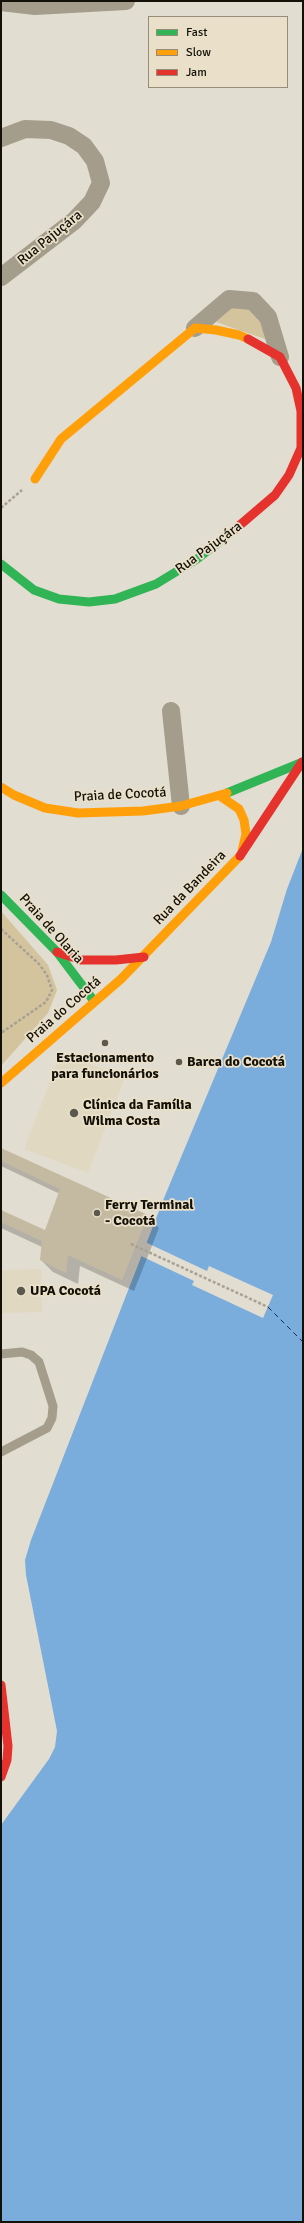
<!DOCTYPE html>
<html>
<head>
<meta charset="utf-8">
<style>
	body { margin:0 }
	#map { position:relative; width:304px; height:2223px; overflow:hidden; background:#e2ddd1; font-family:Signika,sans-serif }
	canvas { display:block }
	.frame { position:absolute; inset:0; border:2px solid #131008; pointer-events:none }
	.legend { position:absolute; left:148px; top:16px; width:140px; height:72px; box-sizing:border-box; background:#eae0c9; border:1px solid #948d7c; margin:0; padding:5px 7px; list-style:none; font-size:12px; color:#131008 }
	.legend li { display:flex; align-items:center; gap:8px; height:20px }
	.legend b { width:20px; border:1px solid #948d7c }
</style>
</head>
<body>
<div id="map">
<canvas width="304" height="2223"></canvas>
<div class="frame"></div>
<ul class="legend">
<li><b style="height:5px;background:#30b455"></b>Fast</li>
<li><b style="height:5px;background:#ff9f0a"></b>Slow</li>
<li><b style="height:5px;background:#e5322d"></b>Jam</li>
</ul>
</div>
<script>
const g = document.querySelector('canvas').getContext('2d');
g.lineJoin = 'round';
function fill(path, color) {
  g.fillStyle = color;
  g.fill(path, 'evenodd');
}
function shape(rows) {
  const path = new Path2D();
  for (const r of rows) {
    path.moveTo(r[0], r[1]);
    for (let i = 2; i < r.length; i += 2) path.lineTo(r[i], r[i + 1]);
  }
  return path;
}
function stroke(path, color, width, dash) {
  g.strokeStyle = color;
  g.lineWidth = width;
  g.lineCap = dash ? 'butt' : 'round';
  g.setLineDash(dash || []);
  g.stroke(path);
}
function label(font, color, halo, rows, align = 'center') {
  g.font = font + ' Signika,sans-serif';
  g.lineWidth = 3.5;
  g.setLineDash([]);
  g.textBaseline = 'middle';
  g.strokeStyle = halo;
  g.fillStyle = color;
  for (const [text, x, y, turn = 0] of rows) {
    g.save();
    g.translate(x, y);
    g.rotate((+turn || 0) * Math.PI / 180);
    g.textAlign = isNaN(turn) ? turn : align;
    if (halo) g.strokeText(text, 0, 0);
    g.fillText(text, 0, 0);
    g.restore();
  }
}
const built = shape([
	[61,1053,125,1077,88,1173,24,1149],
	[41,1269,42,1312,1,1313,1,1270]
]);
const green = shape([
	[233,307,249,308,263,323,265,339,216,322],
	[1,911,48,965,57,990,48,1013,1,1066]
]);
const water = shape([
	[303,848,303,2222,1,2222,1,1825,49,1759,55,1747,57,1731,26,1575,25,1560,31,1540,164,1198,271,942,287,889]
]);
const pier = shape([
	[145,1242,207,1271,209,1266,273,1295,263,1318,192,1285,194,1281,141,1256]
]);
const shadow = shape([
	[1,1149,147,1216,159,1228,134,1291,80,1266,78,1284,53,1272,41,1260,42,1247,1,1228,1,1211,46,1231,60,1194,1,1166]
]);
const ferry = shape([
	[268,1307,303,1342]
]);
const building = shape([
	[1,1148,148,1215,122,1280,68,1255,66,1273,40,1260,42,1241,1,1222,1,1210,45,1230,60,1189,1,1161]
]);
const path = shape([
	[1,508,22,490],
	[1,929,39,964,47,975,52,990,46,1002,1,1033],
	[131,1244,268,1307]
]);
const lane = shape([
	[1,1354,22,1352,31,1355,39,1362,53,1406,52,1418,47,1428,1,1452]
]);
const street = shape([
	[1,2,35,6,126,1],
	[1,138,25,129,51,130,69,136,84,146,95,161,101,183,92,202,74,221,1,277],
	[195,328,229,299,253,301,268,317,280,357],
	[171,711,181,806]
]);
const fast = shape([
	[1,564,34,590,59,599,89,602,115,599,156,584,197,559,233,531],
	[227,793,303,762],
	[1,895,57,952,94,1001]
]);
const slow = shape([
	[35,479,61,439,195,328,216,330,239,335,248,339],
	[1,787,14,795,45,808,78,813,143,811,181,806,227,793],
	[220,796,239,809,244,820,246,834,242,851],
	[1,1083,121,979,240,856]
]);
const jam = shape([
	[233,531,275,495,289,475,301,448,301,411,296,388,280,357,248,339],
	[240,856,302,762],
	[57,952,81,960,116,960,144,957],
	[1,1685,8,1746,7,1760,1,1777]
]);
const markers = [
	[105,1043,4,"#5b584e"],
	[179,1062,4,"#5b584e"],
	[74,1113,5,"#5b584e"],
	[97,1213,4,"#5b584e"],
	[21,1291,5,"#5b584e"]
];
const streetNames = [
	["Rua Pajuçára",50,238,-39],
	["Rua Pajuçára",209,548,-36],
	["Praia de Cocotá",120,795,-3],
	["Rua da Bandeira",190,888,-46],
	["Praia de Olaria",51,929,48],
	["Praia do Cocotá",64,1010,-41]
];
const poiNames = [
	["Estacionamento",105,1058,"center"],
	["para funcionários",105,1074,"center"],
	["Barca do Cocotá",187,1062],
	["Clínica da Família",83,1105],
	["Wilma Costa",83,1121],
	["Ferry Terminal",105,1205],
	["- Cocotá",105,1221],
	["UPA Cocotá",30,1291]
];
fill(built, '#e1d8c2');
fill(green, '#d3c49e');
fill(water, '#7aaddb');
fill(pier, '#e2ddd1');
fill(shadow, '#0003');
stroke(ferry, '#10304c', 1, [5, 4]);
fill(building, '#c4baa1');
stroke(path, '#a6a194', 2.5, [3, 2]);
stroke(lane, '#a59d8b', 9);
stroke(street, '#a59d8b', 18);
stroke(fast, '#30b455', 9);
stroke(slow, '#ff9f0a', 9);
stroke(jam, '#e5322d', 9);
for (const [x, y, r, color] of markers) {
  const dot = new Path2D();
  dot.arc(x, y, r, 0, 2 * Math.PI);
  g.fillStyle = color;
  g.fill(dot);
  stroke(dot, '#eae0c9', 1.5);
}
label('14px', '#131008', '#eae0c9', streetNames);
label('bold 14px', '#131008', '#eae0c9', poiNames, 'left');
</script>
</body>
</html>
